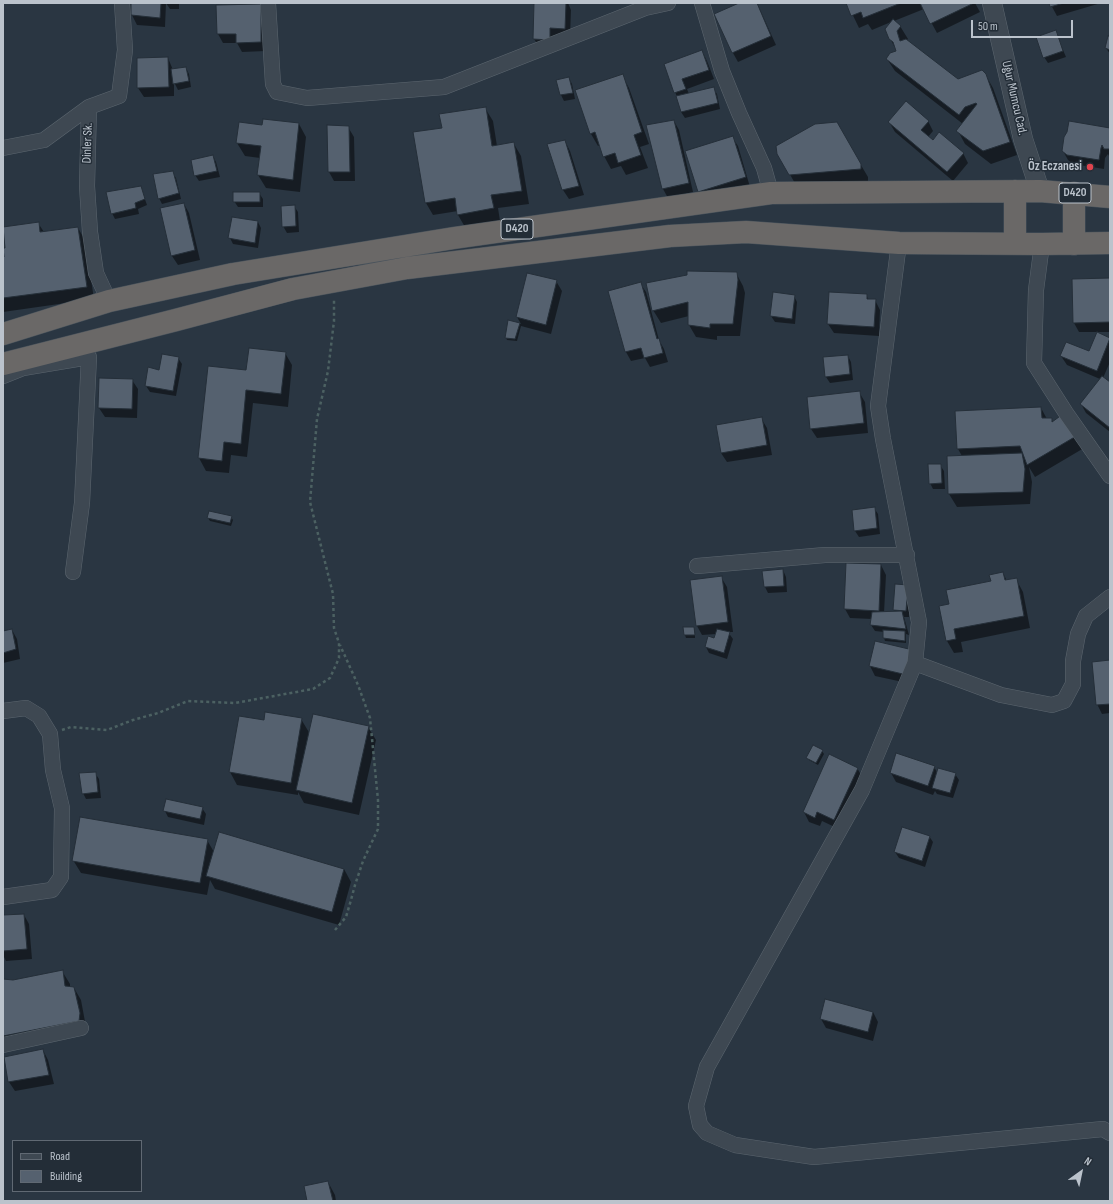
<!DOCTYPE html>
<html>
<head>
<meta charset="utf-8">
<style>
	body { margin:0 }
	#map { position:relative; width:1113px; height:1204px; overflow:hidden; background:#2a3642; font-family:"Sofia Sans Condensed",sans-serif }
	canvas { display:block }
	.frame { position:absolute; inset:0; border:4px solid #bbc3cc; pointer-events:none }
	.legend { position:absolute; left:12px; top:1140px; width:130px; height:52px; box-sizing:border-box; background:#232d37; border:1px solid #606973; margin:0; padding:5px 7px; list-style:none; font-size:12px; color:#bbc3cc }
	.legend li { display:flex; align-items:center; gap:8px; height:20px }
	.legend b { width:20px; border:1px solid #606973 }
	.north { position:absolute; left:1061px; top:1152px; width:40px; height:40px; -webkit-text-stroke:3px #232d37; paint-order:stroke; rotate:33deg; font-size:11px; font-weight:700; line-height:16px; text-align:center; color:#bbc3cc }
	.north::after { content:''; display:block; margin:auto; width:14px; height:18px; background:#bbc3cc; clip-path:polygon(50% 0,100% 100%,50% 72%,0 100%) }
	.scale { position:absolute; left:971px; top:20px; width:102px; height:18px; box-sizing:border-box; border:2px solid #bbc3cc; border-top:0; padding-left:5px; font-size:12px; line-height:14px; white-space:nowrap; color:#bbc3cc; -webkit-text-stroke:3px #232d37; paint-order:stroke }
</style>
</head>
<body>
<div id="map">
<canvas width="1113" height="1204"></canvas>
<div class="frame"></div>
<ul class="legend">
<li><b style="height:5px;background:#3e4852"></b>Road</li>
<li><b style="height:11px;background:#55616f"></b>Building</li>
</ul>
<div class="north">N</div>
<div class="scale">50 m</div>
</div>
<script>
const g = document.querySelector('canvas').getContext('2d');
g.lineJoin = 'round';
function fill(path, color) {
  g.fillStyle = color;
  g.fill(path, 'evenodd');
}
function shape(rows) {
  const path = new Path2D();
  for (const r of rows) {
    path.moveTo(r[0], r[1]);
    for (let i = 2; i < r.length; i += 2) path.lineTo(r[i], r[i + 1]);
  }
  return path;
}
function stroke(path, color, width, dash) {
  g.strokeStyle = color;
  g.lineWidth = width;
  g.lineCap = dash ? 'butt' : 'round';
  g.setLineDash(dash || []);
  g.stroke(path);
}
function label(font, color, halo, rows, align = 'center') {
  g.font = font + ' "Sofia Sans Condensed",sans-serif';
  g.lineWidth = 3;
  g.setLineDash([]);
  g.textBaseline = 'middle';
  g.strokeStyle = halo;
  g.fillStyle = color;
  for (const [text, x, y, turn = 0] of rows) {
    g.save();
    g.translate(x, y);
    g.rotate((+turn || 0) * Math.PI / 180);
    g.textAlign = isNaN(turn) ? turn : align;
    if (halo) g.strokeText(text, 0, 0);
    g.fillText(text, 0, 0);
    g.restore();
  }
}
const shadow = shape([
	[132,3,179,3,179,9,170,9,166,3,165,27,137,25,132,15],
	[535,3,568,3,571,10,570,38,540,48,534,39],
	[742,3,757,3,776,45,738,62,733,53],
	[847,3,975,3,980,12,937,33,924,9,894,21,900,26,908,39,907,40,958,80,985,74,993,88,1017,155,991,164,965,144,958,131,963,124,895,71,887,59,897,52,890,38,891,22,872,30,868,24,859,28],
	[1050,3,1101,3,1057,16],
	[260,5,265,15,266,51,242,52,237,43,223,43,218,34],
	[1055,31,1066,57,1048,63,1044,57],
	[1110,37,1110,54,1106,48],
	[702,51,707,61,714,79,687,89,689,94,713,88,717,94,720,109,685,118,681,112,677,97,665,64],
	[168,58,173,70,186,68,189,74,191,87,178,90,174,82,174,96,144,97,138,88],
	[622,75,629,88,649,144,640,147,648,168,626,175,621,166,611,169,604,156,600,145,598,146,591,134],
	[569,78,572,84,575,99,564,101,561,95,557,80],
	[485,108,493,121,497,146,514,144,521,156,529,204,498,208,500,221,465,227,458,215,458,211,433,215,426,203,443,128],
	[674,121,679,130,693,192,668,198,663,189,647,126],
	[928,121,933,131,928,137,933,141,963,153,968,163,953,181,895,132,889,122],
	[836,123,868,177,868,182,797,187,778,153],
	[240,124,263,126,299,124,306,137,300,192,266,188,258,175,260,158,245,156,237,143],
	[348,127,354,137,355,181,334,181,329,172],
	[1110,129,1110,158,1108,154,1105,158,1104,169,1073,164,1068,160,1063,151],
	[732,137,738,146,750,187,705,201,699,192,687,151],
	[565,141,570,151,584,195,569,199,563,190],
	[213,156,216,162,220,177,199,181,195,175],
	[172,172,176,178,181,199,162,204,159,198],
	[141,188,147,205,138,209,139,214,115,219,112,213],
	[259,193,263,199,263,207,238,207,234,201],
	[184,204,189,213,200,260,178,265,172,256],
	[294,206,298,212,299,232,287,233,283,226],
	[258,222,261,228,258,248,233,244,230,238],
	[38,223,44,232,78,228,85,240,94,299,3,312,3,258,6,258],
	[736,273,743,286,745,293,740,336,717,336,717,340,696,337,689,325,689,316,661,323,653,310],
	[1110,279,1110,332,1079,332,1074,323],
	[556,281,562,291,551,334,521,326,517,341,507,340,506,338,509,321,521,324,517,317],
	[640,283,646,292,659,340,664,349,668,362,650,367,645,358,631,361,626,352,609,291],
	[866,295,869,300,875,300,880,310,879,336,834,333,828,324],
	[794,296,797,302,795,324,775,322,771,316],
	[1097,333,1110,339,1110,362,1103,378,1110,383,1110,432,1086,413,1081,404,1100,379,1067,365,1061,356,1090,352],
	[285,353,292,365,288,407,253,403,247,457,231,455,229,473,206,471,199,458,247,371],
	[848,356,851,362,853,380,830,383,826,377],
	[178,358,182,364,176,396,150,392,146,386,160,371],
	[132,380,138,389,137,418,105,417,99,408],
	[859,392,865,402,868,433,817,438,811,429,808,398],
	[1041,408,1047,419,1051,419,1053,422,1062,415,1084,448,1035,477,1029,467,1032,482,1030,504,957,507,949,494,962,456,958,449],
	[761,418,767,428,772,455,727,462,721,453],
	[940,465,944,471,945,489,933,489,930,483],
	[874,508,878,514,880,534,859,537,855,531],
	[210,512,231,517,233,520,231,526,210,521,208,518],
	[881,565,886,575,884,613,895,612,894,610,911,592,909,617,904,617,909,635,906,634,906,643,885,641,884,638,884,632,875,631,871,625,872,619,850,618,845,609],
	[783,570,786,577,787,592,768,593,765,587],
	[1003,573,1007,581,1016,579,1023,592,1030,628,961,642,963,652,954,653,947,641,950,605,992,582],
	[721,577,727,587,733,632,728,632,733,639,727,659,709,653,706,647,708,637,715,639,716,634,702,635,697,626,691,581],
	[684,628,694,628,695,631,695,638,686,638,685,635],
	[12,630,17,639,20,659,3,663,3,632],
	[875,642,912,684,875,676,870,666],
	[1110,661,1110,713,1102,714,1097,704],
	[301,719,310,734,368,727,376,740,359,815,304,803,298,792,298,795,237,785,230,772,265,721],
	[822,751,824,754,818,765,809,760,808,758],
	[934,767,937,772,955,774,959,780,953,798,937,794,935,791,933,795,896,782,891,773],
	[857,768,863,778,839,829,822,821,820,826,809,822,804,812],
	[95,773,99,779,101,798,86,799,83,793],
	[202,808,206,814,204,825,168,817,165,811],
	[929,836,933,842,925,867,899,858,895,852],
	[207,840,214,852,344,869,351,882,339,925,215,889,210,880,207,895,81,873,73,860],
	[24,915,29,924,32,959,6,961,3,955,3,916],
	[62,971,70,984,70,987,74,988,81,1000,86,1027,86,1034,3,1050,3,980,13,981],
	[873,1012,878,1022,873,1041,826,1028,821,1019],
	[43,1050,48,1060,54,1084,15,1091,9,1082],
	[328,1182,335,1195,336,1201,308,1201]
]);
const building = shape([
	[131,3,161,3,160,18,131,15,131,3],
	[534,3,566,3,565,29,550,28,550,40,533,39,534,3],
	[739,3,757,3,771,36,732,53,714,14,739,3],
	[846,3,901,3,863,18,861,12,851,16,846,3],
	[920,3,974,3,930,24,920,3],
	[1049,3,1064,3,1050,7,1049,3],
	[261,4,261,42,236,43,236,34,217,34,216,5,261,4],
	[893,19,901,26,897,31,900,41,906,39,958,79,982,70,986,74,1010,142,983,151,956,131,977,104,976,103,965,107,959,115,886,59,890,53,896,51,893,42,889,39,885,29,893,19],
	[1056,30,1063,51,1043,58,1036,37,1056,30],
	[1108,36,1110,36,1110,50,1105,48,1108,36],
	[702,50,709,70,682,79,686,89,674,93,664,64,702,50],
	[168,57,169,87,137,88,137,58,168,57],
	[186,67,189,81,173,84,171,69,186,67],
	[623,74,642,132,634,135,641,155,618,163,615,153,603,157,595,132,590,134,575,90,623,74],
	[569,77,573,93,560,95,556,80,569,77],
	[714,87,718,103,681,112,676,96,714,87],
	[906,101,929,121,921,130,933,140,939,132,964,153,947,172,888,122,906,101],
	[486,107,492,146,514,142,522,191,491,195,494,208,457,215,455,198,425,203,413,132,442,128,439,114,486,107],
	[263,119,299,123,293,180,257,175,261,146,236,143,239,122,262,125,263,119],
	[674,120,689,183,662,189,646,125,674,120],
	[1069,121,1110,128,1110,149,1104,149,1102,145,1101,148,1099,160,1067,155,1062,151,1064,137,1067,132,1069,121],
	[837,122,861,164,861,169,789,175,777,154,776,146,815,124,837,122],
	[327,125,349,126,350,172,328,172,327,125],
	[733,136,746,177,698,192,685,151,733,136],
	[565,140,579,186,562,190,547,144,565,140],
	[213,155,217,171,194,176,191,160,213,155],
	[173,171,179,193,158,199,153,174,173,171],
	[141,186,145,199,135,203,136,208,111,214,106,192,141,186],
	[233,192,260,192,260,202,233,202,233,192],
	[184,203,195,250,171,256,160,208,184,203],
	[295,205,296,226,282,227,281,206,295,205],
	[232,217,258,221,255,243,228,238,232,217],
	[39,222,40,232,78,227,87,287,3,298,3,257,4,257,3,248,5,248,3,227,39,222],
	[687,271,737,272,738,280,733,324,710,324,710,328,688,325,688,302,652,311,646,283,687,275,687,271],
	[527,273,557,280,546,325,516,317,527,273],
	[1110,278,1110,322,1073,323,1072,279,1110,278],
	[641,282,657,339,659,338,663,353,644,358,641,348,625,352,608,291,641,282],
	[773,292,795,295,792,319,770,316,773,292],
	[829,292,867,294,867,299,876,299,874,327,827,324,829,292],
	[508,320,520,323,515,339,505,338,508,320],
	[1097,332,1110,338,1097,371,1060,356,1066,342,1089,351,1097,332],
	[249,348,286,352,281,394,246,390,241,444,224,442,222,461,198,458,208,366,246,370,249,348],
	[162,354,179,357,173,391,145,386,148,367,159,370,162,354],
	[848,355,850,374,825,377,823,357,848,355],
	[1102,376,1110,382,1110,428,1080,404,1102,376],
	[99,378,133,379,132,409,98,408,99,378],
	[860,391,864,423,810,429,807,397,860,391],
	[1041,407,1042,418,1052,418,1052,422,1063,414,1078,435,1027,465,1020,446,957,449,955,411,1041,407],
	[762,417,767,445,721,453,716,425,762,417],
	[1022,453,1025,469,1023,492,948,494,947,456,1022,453],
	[928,464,941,464,942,483,929,484,928,464],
	[875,507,877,528,854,531,852,510,875,507],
	[209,511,232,516,230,523,207,518,209,511],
	[846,563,881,564,879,611,844,609,846,563],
	[783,569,784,586,764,587,762,571,783,569],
	[1003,572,1005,580,1017,578,1024,616,954,629,956,639,946,641,939,606,949,604,946,590,991,581,989,575,1003,572],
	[722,576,728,622,696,626,690,580,722,576],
	[895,584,908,585,906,611,893,610,895,584],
	[902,611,906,629,870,625,872,612,902,611],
	[683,627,694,627,695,635,684,635,683,627],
	[12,629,16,649,3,653,3,631,12,629],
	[717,629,730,632,724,653,705,647,708,636,714,638,717,629],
	[883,630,905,631,905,641,883,638,883,630],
	[875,641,913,650,907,675,869,666,875,641],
	[1110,660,1110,704,1096,705,1092,662,1110,660],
	[265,712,302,718,291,783,229,772,239,716,264,720,265,712],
	[313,714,369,726,352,803,296,790,313,714],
	[813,745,823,750,816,763,806,758,813,745],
	[896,753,935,766,928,786,890,773,896,753],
	[829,754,858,768,834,820,817,812,815,818,803,812,829,754],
	[938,768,956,773,950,793,932,788,938,768],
	[96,772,98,792,82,794,79,773,96,772],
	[166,799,203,807,200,819,163,811,166,799],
	[80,817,208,839,200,883,72,861,80,817],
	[902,827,930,836,922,861,894,852,902,827],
	[219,832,344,869,332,912,206,876,219,832],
	[24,914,27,949,3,951,3,915,24,914],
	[63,970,65,986,74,987,80,1013,79,1021,3,1036,3,979,13,980,63,970],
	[825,999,873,1012,868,1032,820,1019,825,999],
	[43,1049,49,1075,8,1082,4,1057,43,1049],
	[328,1181,333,1201,307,1201,304,1186,328,1181]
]);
const path = shape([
	[62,730,71,727,107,730,133,720,158,713,188,701,235,703,313,689,330,678,339,658,339,643,334,628,333,594,310,502,317,419,328,371,334,321,334,299],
	[335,930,346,917,351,900,355,885,363,861,378,829,378,800,370,718,358,685,340,645]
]);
const minor = shape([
	[268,3,273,84,277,92,307,98,444,87,645,8,668,3],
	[702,3,722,71,739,113,764,168,771,193],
	[89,107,87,186,90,232,96,273,109,301],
	[3,148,44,140,89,107,119,96,125,50,122,3],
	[899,243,878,406,883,439,919,622,915,663,862,790,707,1067,696,1106,700,1125,707,1133,735,1145,814,1157,1103,1129,1110,1133],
	[1042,244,1036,290,1034,363,1066,413,1110,476],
	[3,376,23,368,89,357,82,503,73,572],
	[697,566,825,555,907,555],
	[915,663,1001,695,1052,705,1064,701,1073,684,1073,661,1078,634,1086,616,1110,597],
	[3,711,26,708,39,716,50,734,53,770,62,808,61,877,52,890,3,897],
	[3,1045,81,1028]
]);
const tertiary = shape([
	[992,3,1023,139,1040,191]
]);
const trunk = shape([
	[1015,191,1015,244],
	[1074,193,1074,244],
	[3,334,109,301,233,274,454,238,771,193,1040,191,1110,197],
	[3,364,176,320,293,289,407,268,670,236,746,232,899,243,1042,244,1110,243]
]);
const markers = [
	[1090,167,4,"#e0444e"]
];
const shields = [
	[1075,193,32],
	[517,229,32]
];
const shieldNames = [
	["D420",1075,193],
	["D420",517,229]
];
const streetNames = [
	["Uğur Mumcu Cad.",1014,98,77],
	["Dinler Sk.",88,143,-88]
];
const poiNames = [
	["Öz Eczanesi",1082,167]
];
fill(shadow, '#0007');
fill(building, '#55616f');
stroke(building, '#252f39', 1);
stroke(minor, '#5c666f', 16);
stroke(tertiary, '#5c666f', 20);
stroke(trunk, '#49535c', 23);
stroke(path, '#4c6162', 2.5, [3, 3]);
stroke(minor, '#3e4852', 15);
stroke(tertiary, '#3e4852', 19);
stroke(trunk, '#6a6867', 22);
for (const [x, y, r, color] of markers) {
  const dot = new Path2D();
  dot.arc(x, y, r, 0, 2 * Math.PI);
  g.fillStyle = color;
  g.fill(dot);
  stroke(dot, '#232d37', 1.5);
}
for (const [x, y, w] of shields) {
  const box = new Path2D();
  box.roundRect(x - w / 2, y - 10, w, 20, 3);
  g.fillStyle = '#232d37';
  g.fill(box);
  stroke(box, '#bbc3cc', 1);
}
label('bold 12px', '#bbc3cc', null, shieldNames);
label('13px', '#bbc3cc', '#232d37', streetNames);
label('bold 13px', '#bbc3cc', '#232d37', poiNames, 'right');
</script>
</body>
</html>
